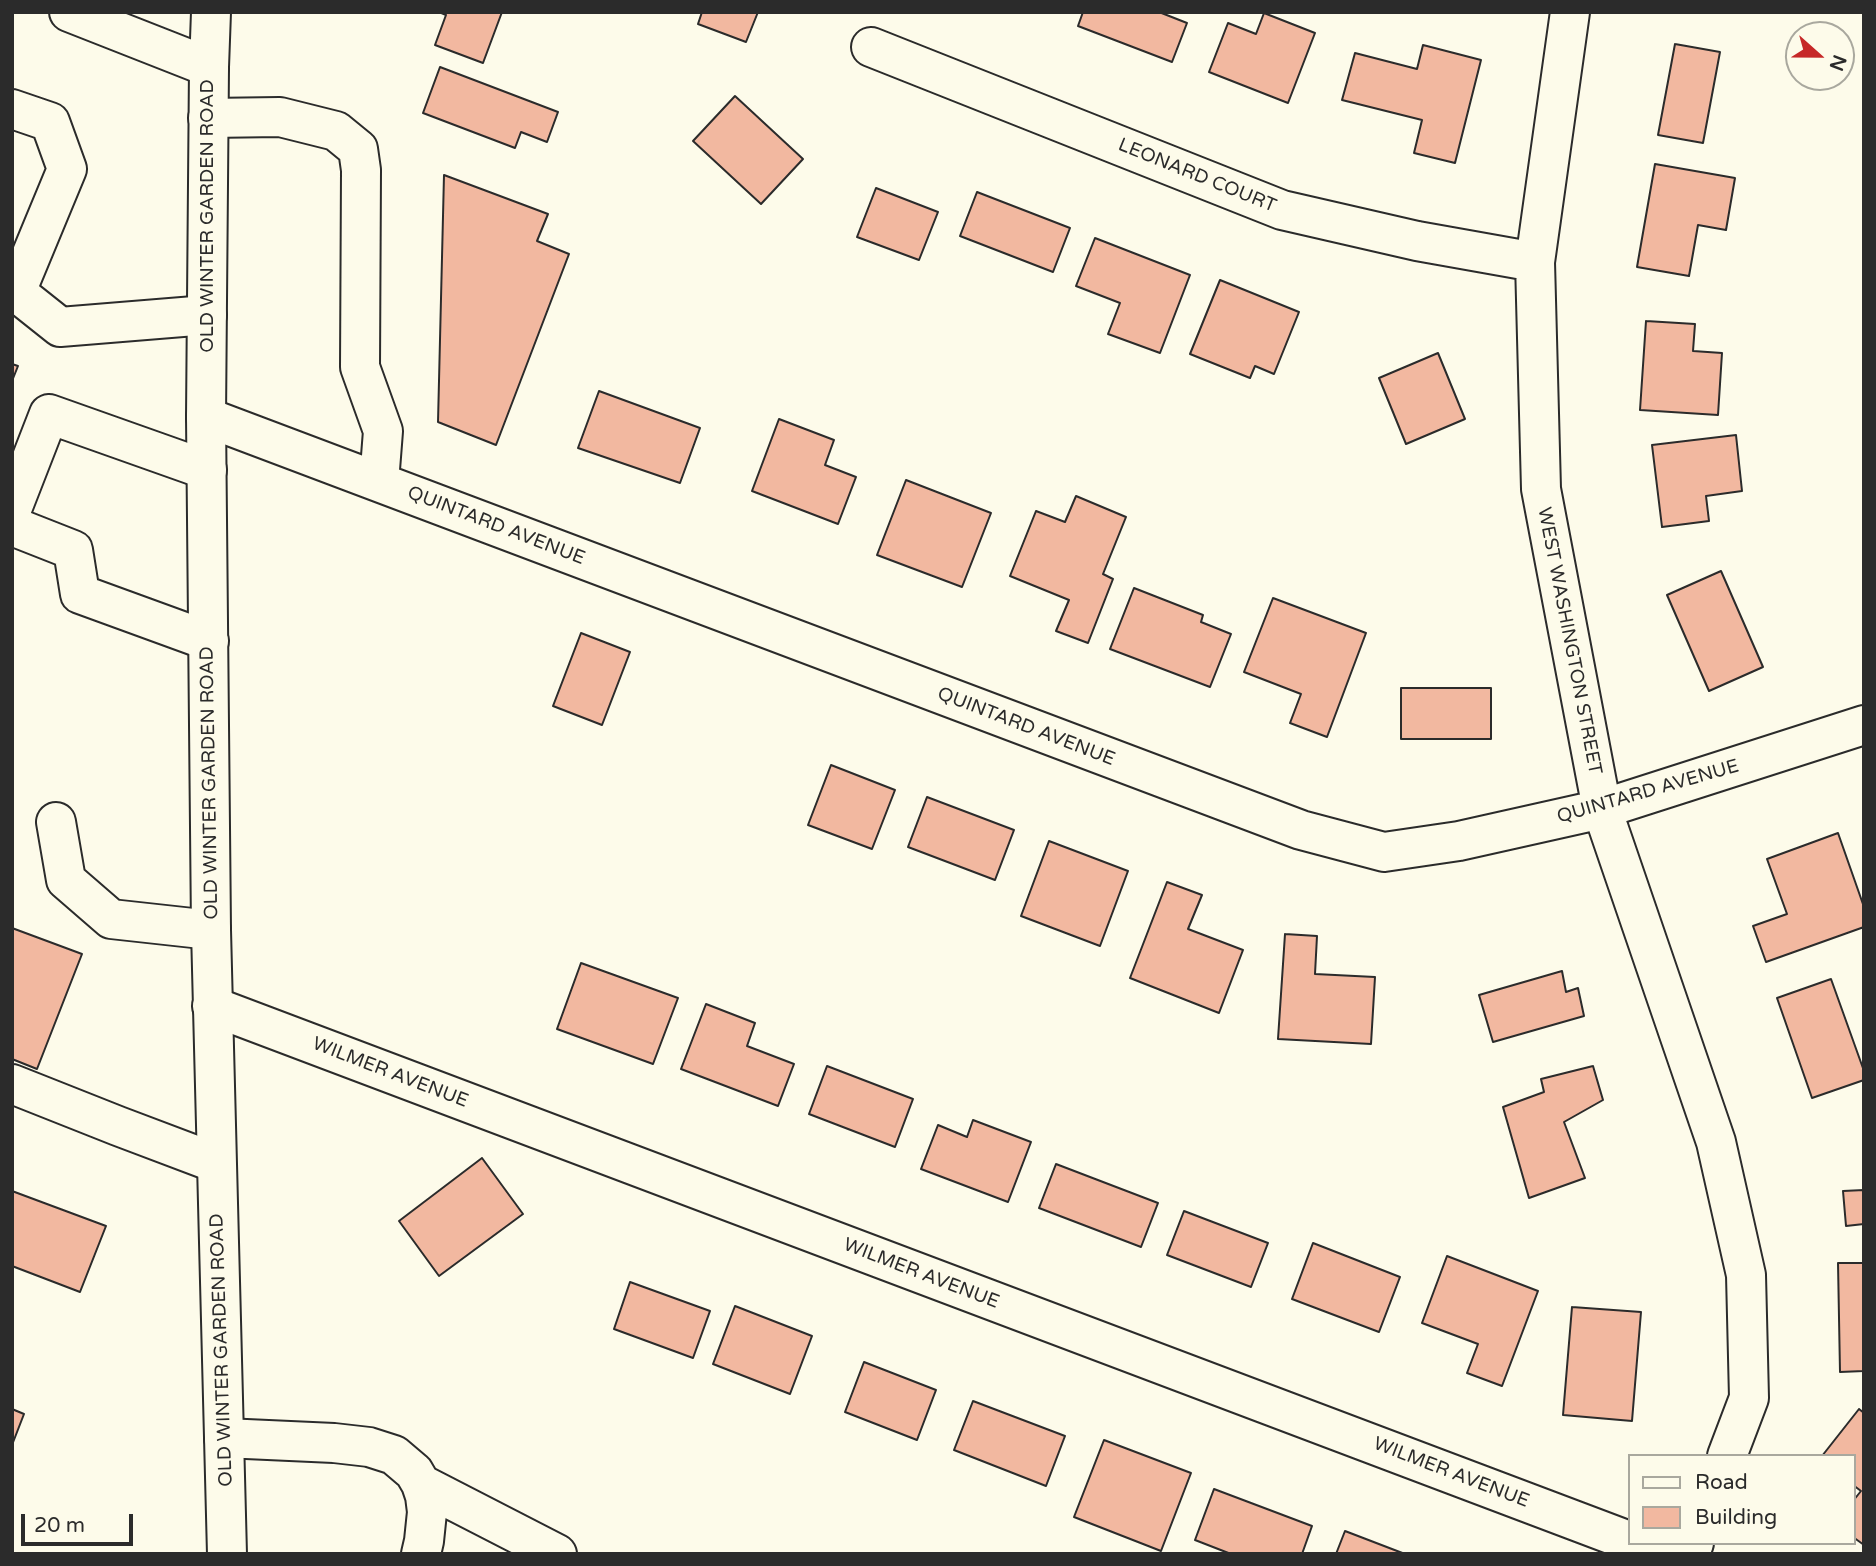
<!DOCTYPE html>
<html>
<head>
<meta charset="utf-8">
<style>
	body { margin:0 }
	#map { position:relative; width:1876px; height:1566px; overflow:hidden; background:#fdfbea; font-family:"Varela Round",sans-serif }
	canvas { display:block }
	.frame { position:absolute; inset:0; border:14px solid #2b2b2b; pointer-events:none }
	.legend { position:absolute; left:1628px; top:1454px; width:228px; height:91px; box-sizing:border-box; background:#fdfbea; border:2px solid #a9a89e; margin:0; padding:9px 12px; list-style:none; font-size:21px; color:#2b2b2b }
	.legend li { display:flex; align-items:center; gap:14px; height:35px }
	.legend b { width:35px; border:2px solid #a9a89e }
	.north { position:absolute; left:1785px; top:21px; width:70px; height:70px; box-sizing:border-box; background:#fdfbea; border:2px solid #a9a89e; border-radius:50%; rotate:111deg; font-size:19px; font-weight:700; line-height:28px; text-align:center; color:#2b2b2b }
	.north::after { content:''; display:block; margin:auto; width:24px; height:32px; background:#c62828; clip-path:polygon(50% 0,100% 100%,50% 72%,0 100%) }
	.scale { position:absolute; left:21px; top:1514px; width:112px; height:32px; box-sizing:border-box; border:4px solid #2b2b2b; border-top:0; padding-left:9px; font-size:21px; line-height:24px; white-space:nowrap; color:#2b2b2b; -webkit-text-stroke:5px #fdfbea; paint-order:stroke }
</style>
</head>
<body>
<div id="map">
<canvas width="1876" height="1566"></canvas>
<div class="frame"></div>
<ul class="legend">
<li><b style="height:9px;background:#fdfbea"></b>Road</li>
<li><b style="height:19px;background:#f2b8a0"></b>Building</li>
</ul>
<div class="north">N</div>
<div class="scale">20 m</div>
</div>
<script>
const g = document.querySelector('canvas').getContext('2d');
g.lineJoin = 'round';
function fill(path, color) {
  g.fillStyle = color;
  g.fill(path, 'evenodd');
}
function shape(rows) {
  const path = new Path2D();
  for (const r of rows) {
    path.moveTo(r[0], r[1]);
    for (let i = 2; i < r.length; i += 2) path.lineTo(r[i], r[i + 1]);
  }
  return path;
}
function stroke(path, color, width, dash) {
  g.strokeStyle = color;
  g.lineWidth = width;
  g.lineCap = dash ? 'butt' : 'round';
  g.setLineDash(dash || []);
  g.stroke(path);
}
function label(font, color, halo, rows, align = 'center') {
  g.font = font + ' "Varela Round",sans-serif';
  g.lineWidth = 5;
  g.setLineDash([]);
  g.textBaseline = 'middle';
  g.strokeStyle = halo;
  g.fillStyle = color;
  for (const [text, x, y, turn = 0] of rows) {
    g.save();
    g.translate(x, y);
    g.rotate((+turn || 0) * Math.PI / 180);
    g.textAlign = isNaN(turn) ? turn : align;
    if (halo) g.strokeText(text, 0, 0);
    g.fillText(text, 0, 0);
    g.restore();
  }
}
const building = shape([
	[439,12,502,12,483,63,435,45,446,15,439,12],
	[702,12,758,12,746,42,698,24,702,12],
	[1083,12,1159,12,1187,23,1172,62,1078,26,1083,12],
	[1264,13,1315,33,1288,103,1209,72,1228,23,1256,34,1264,13],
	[1675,44,1720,52,1703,143,1658,135,1675,44],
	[1423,45,1481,60,1455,163,1414,153,1422,120,1342,100,1355,53,1417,69,1423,45],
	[440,67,558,112,547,142,521,132,515,148,423,113,440,67],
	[735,96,803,159,761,204,693,141,735,96],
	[1655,164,1735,178,1726,230,1698,225,1689,276,1637,267,1655,164],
	[444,175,548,214,537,241,569,254,496,445,438,422,444,175],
	[876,188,938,212,919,260,857,237,876,188],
	[977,192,1070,228,1053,272,960,236,977,192],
	[1095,238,1190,275,1160,353,1108,334,1120,303,1076,286,1095,238],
	[1220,280,1299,312,1274,374,1255,366,1250,378,1190,354,1220,280],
	[1646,321,1695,324,1693,351,1722,353,1718,415,1640,410,1646,321],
	[1438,353,1465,419,1406,444,1379,378,1438,353],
	[12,364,18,366,12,381,12,364],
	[599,391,700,428,680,483,578,448,599,391],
	[779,419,834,440,825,465,856,477,838,524,752,491,779,419],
	[1736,435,1742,491,1706,496,1709,521,1662,527,1652,445,1736,435],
	[906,480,991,513,962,587,877,555,906,480],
	[1076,496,1126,517,1103,574,1113,579,1088,643,1056,631,1069,600,1010,576,1036,511,1065,522,1076,496],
	[1721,571,1763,667,1709,691,1667,595,1721,571],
	[1134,588,1203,615,1201,622,1231,634,1210,687,1110,649,1134,588],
	[1273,598,1366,633,1327,737,1290,723,1301,694,1244,672,1273,598],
	[581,633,630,652,602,725,553,706,581,633],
	[1401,688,1491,688,1491,739,1401,739,1401,688],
	[831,765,895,790,872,849,808,825,831,765],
	[927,797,1014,830,995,880,908,847,927,797],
	[1838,833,1864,907,1864,927,1766,962,1753,926,1787,914,1767,859,1838,833],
	[1049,841,1128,871,1100,946,1021,916,1049,841],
	[1167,882,1202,895,1188,929,1243,950,1219,1013,1130,978,1167,882],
	[12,928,82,954,37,1069,12,1059,12,928],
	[1285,934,1317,936,1315,974,1375,977,1371,1044,1278,1039,1285,934],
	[581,963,678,998,653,1064,557,1029,581,963],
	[1562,971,1566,992,1578,988,1584,1016,1493,1042,1479,995,1562,971],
	[1831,979,1864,1071,1864,1080,1812,1098,1777,998,1831,979],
	[706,1004,755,1023,747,1046,794,1064,778,1106,681,1069,706,1004],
	[827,1066,913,1099,895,1147,809,1114,827,1066],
	[1593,1066,1603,1100,1564,1122,1585,1178,1529,1198,1503,1107,1544,1092,1541,1079,1593,1066],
	[973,1120,1031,1142,1008,1202,921,1169,938,1125,967,1137,973,1120],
	[482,1158,523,1214,439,1276,399,1221,482,1158],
	[1056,1164,1158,1203,1141,1247,1039,1208,1056,1164],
	[1864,1190,1864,1224,1846,1226,1843,1191,1864,1190],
	[12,1191,106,1226,80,1292,12,1266,12,1191],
	[1184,1211,1268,1243,1251,1287,1167,1255,1184,1211],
	[1313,1243,1400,1277,1379,1332,1292,1299,1313,1243],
	[1447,1256,1538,1291,1502,1386,1467,1373,1478,1344,1422,1323,1447,1256],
	[1838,1263,1864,1263,1864,1371,1840,1372,1838,1263],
	[630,1282,710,1311,693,1358,614,1329,630,1282],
	[735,1306,812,1336,790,1394,713,1364,735,1306],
	[1572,1307,1641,1312,1632,1421,1563,1415,1572,1307],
	[864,1362,936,1390,917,1440,845,1412,864,1362],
	[973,1401,1065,1436,1046,1486,954,1450,973,1401],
	[12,1409,24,1414,12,1445,12,1409],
	[1859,1409,1864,1413,1864,1545,1853,1537,1853,1501,1861,1491,1853,1485,1853,1456,1822,1456,1859,1409],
	[1104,1440,1191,1473,1161,1551,1074,1517,1104,1440],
	[1214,1489,1312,1526,1302,1554,1231,1554,1195,1540,1214,1489],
	[1345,1531,1405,1554,1336,1554,1345,1531]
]);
const minor = shape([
	[69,12,209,67],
	[1570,12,1535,262,1541,489,1602,809,1716,1142,1746,1275,1749,1398,1727,1456],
	[871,47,1282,210,1417,241,1535,262],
	[12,109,50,122,67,169,16,292,60,327,207,315],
	[208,118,280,117,336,131,358,149,361,170,360,367,383,431,379,482],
	[206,417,1301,830,1384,852,1459,841,1602,809,1864,725],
	[12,509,49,414,207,470],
	[12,526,73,550,80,594,209,641],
	[56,822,66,880,111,919,211,930],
	[212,1006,1629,1541],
	[12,1084,118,1126,216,1163],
	[224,1438,334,1443,369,1447,394,1455,414,1472,421,1484,425,1496,427,1512,424,1541,421,1554],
	[421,1484,557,1554],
	[1636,1543,1664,1554],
	[1690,1554,1694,1543]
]);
const major = shape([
	[211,12,209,67,206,417,211,930,227,1554]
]);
const streetNames = [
	["LEONARD COURT",1197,176,22],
	["OLD WINTER GARDEN ROAD",208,216,-90],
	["QUINTARD AVENUE",496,526,21],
	["WEST WASHINGTON STREET",1569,641,79],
	["QUINTARD AVENUE",1026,727,21],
	["OLD WINTER GARDEN ROAD",210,783,-91],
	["QUINTARD AVENUE",1648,792,-16],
	["WILMER AVENUE",390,1073,21],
	["WILMER AVENUE",921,1274,21],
	["OLD WINTER GARDEN ROAD",222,1350,-92],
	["WILMER AVENUE",1451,1473,21]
];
fill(building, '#f2b8a0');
stroke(building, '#2b2b2b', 2);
stroke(minor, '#2b2b2b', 42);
stroke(major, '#2b2b2b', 42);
stroke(minor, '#fdfbea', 38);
stroke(major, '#fdfbea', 38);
label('19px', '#2b2b2b', '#fdfbea', streetNames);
</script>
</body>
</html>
